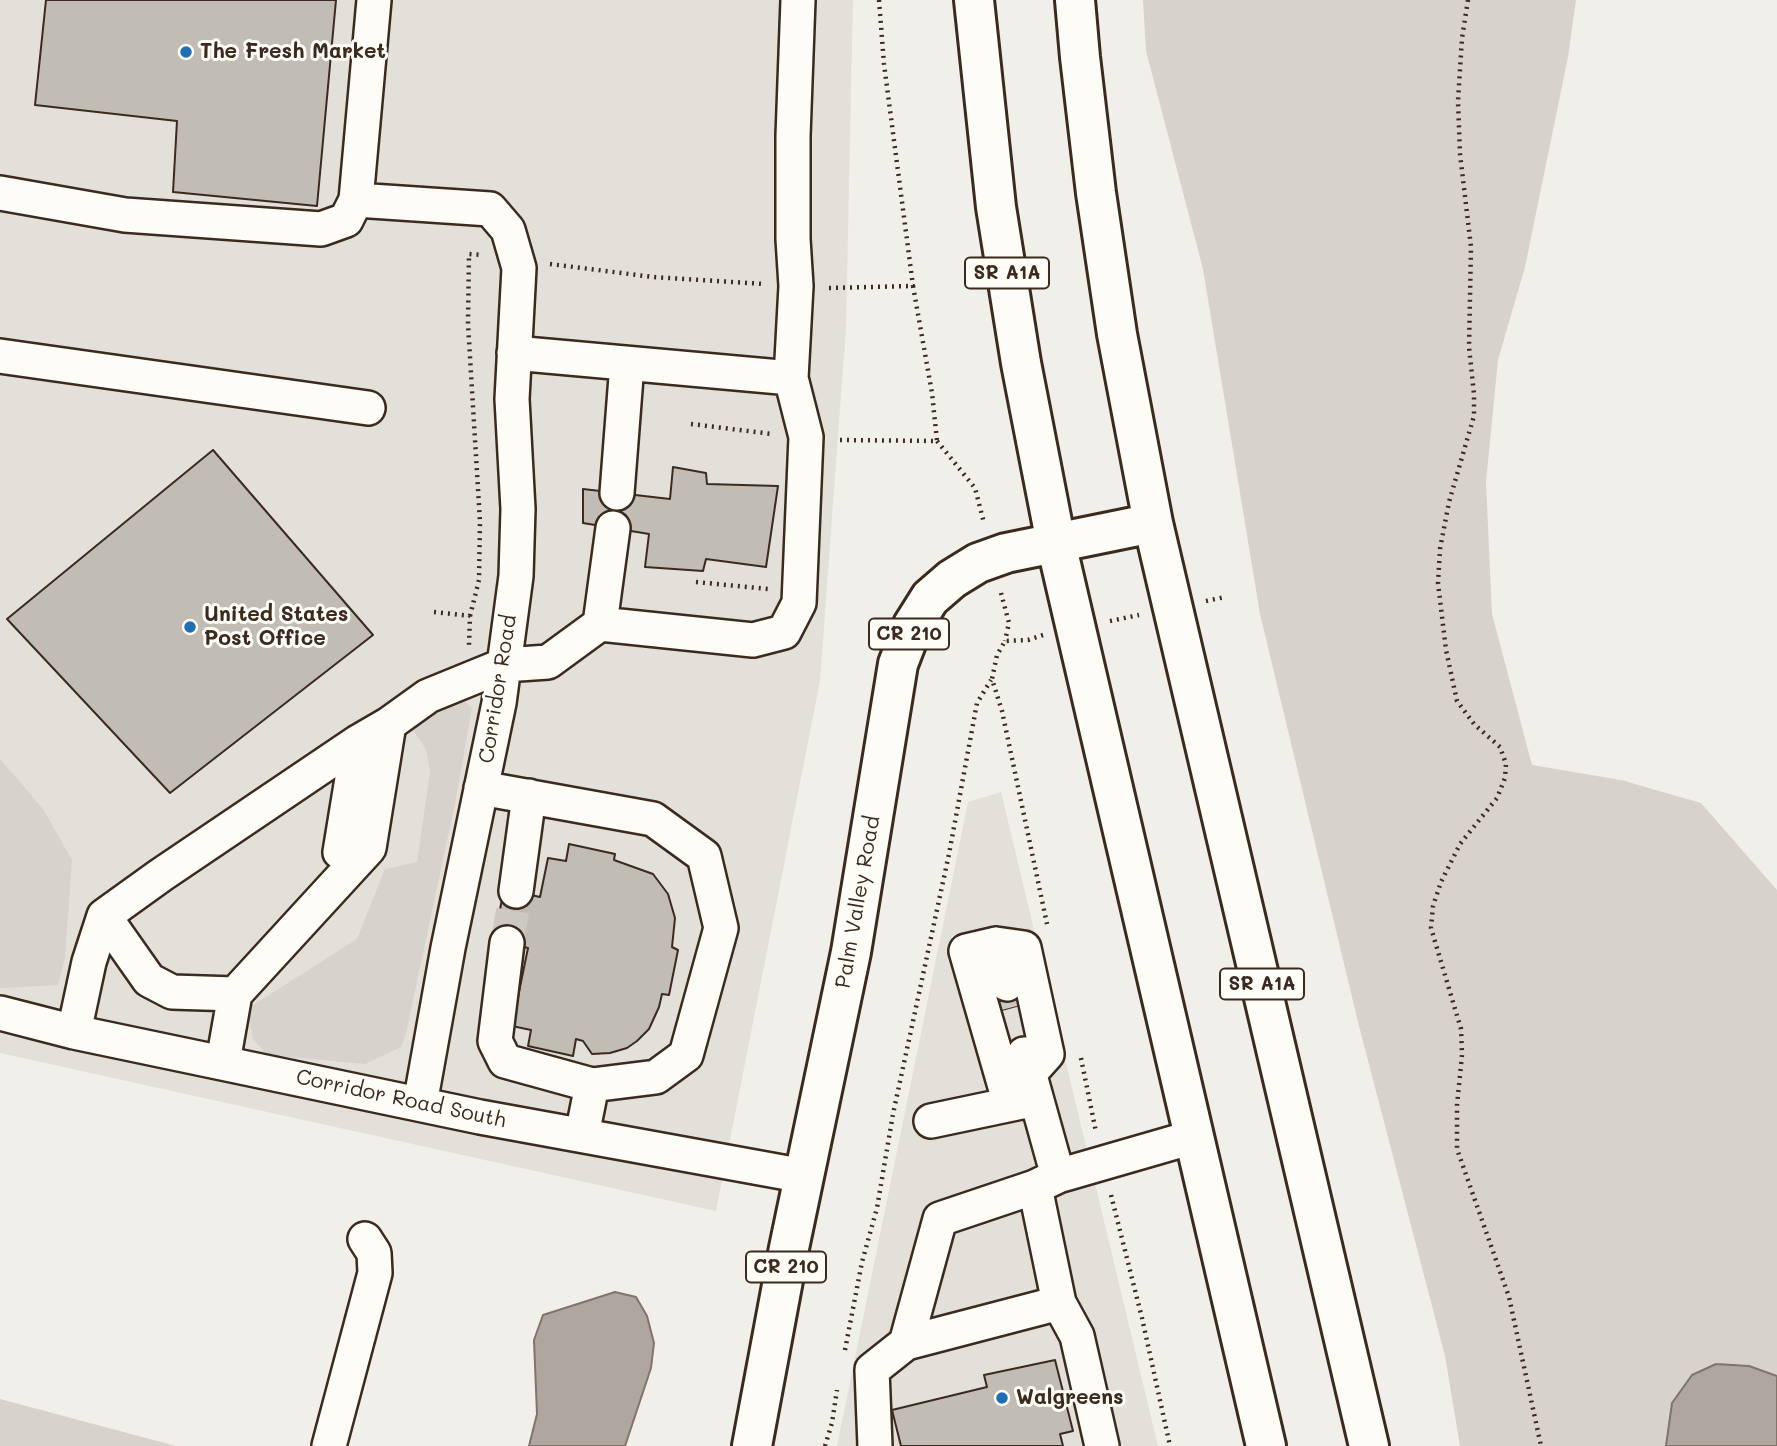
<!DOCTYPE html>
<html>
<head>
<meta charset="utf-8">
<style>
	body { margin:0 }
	canvas { display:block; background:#f1efea }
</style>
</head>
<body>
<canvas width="1777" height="1446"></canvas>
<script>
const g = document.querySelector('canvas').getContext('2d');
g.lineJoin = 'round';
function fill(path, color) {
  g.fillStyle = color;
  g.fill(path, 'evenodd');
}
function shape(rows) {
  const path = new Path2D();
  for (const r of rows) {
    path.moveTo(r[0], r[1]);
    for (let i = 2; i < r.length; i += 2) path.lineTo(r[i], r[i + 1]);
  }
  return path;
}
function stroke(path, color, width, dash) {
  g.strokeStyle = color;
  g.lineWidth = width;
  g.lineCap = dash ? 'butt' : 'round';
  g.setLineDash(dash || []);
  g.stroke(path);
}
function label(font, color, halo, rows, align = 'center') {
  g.font = font + ' Mali,sans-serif';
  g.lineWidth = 6;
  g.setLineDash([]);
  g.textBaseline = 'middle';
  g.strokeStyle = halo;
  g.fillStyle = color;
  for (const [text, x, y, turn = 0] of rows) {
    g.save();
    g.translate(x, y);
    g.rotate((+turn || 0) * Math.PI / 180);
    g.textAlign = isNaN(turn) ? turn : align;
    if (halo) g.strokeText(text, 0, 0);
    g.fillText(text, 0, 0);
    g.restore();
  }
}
const built = shape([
	[0,0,853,0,846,327,820,681,716,1211,0,1053],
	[1001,792,1158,1446,837,1446,968,802]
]);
const green = shape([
	[1143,0,1576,0,1568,57,1525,267,1498,360,1486,482,1492,614,1532,765,1621,780,1701,803,1777,890,1777,1446,1460,1446,1445,1356,1358,1022,1260,614,1203,269,1146,51],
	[458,695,472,708,456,799,406,1033,401,1047,365,1064,267,1055,253,1039,247,1009,357,939,385,869,417,862,430,772,426,749,413,730,402,703],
	[0,759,43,809,72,860,65,958,58,985,0,988],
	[0,1399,176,1446,0,1446]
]);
const water = shape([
	[615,1292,636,1297,647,1316,654,1343,651,1368,625,1446,529,1446,537,1414,534,1340,543,1315,615,1292],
	[1716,1364,1749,1366,1777,1376,1777,1446,1666,1446,1672,1403,1692,1375,1716,1364]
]);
const building = shape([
	[46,0,336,0,317,206,173,192,177,121,35,105,46,0],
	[213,450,373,635,170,793,7,619,213,450],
	[673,467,706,473,707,484,778,486,766,567,706,559,703,571,645,567,649,534,583,523,583,489,670,499,673,467],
	[569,844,615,854,614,860,653,874,668,894,675,918,672,947,678,950,669,995,662,994,659,1007,649,1029,637,1041,627,1048,610,1053,592,1054,583,1041,576,1039,573,1056,528,1046,531,1030,512,1026,528,948,494,940,504,889,540,897,548,858,566,861,569,844],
	[1024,979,1031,1002,998,1011,992,987,1024,979],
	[1055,1360,1073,1431,1060,1434,1063,1446,901,1446,892,1410,987,1387,984,1375,1055,1360]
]);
const minorTunnel = shape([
	[507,943,516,891],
	[1007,984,1013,1007]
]);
const path = shape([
	[879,0,884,64,913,286],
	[1468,0,1462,38,1458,101,1460,154,1471,247,1469,347,1474,394,1474,416,1449,502,1440,549,1438,583,1446,650,1457,701,1474,724,1500,747,1506,764,1505,778,1497,798,1460,844,1441,882,1433,906,1431,928,1461,1029,1462,1055,1457,1105,1457,1149,1509,1297,1541,1446],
	[550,264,653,277,764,284],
	[829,288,913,286,932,393,937,441,840,440],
	[691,424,772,434],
	[937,441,975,488,984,523],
	[696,582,768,589],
	[1001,593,1009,623,1005,641],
	[1206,601,1225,597],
	[434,612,470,616,469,645],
	[470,616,479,580,480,522,468,324,469,254,482,255],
	[1110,621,1139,615],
	[1043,635,1028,640,1005,641,997,655,992,679,1002,711,1047,924],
	[1081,1058,1096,1132],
	[1111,1195,1142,1318,1170,1446],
	[845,1350,862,1262,877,1208,893,1114,949,854,977,703,991,680],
	[825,1446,832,1423,837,1390]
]);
const minor = shape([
	[374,0,356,200,490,209,508,230,519,268,512,399,518,509,516,576,499,703,448,948,420,1104],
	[0,193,125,215,321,229,346,220,356,200],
	[514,353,791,378,796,286,793,239,793,136,798,0],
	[0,356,368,408],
	[617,493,627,364],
	[600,624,613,528],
	[481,788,653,819,704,856,721,928,686,1055,656,1077,592,1085,582,1135],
	[355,863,340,852,358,742],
	[516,891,529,796],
	[104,916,149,980,172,992,235,994],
	[507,943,495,1041,505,1061,592,1085],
	[996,944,1007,984],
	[0,1013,74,1032,480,1117,804,1176],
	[74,1032,89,962,104,916,161,875,358,742,389,724,428,696,504,665,548,662,600,624,753,640,784,632,799,603,806,437,791,378],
	[1024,1054,1058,1176],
	[223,1062,235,994,369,848,389,724],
	[1010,1104,966,951,996,944,1024,948,1047,1054,1029,1074],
	[931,1121,1031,1100],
	[906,1343,940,1219,1035,1187],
	[329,1446,375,1273,374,1253,365,1239],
	[875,1446,872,1370,906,1343,1059,1303],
	[1102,1446,1077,1336,1059,1303,1035,1187,1058,1176,1193,1137]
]);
const major = shape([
	[974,0,996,207,1021,363,1056,543,1266,1446],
	[1075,0,1080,57,1096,193,1117,334,1153,523,1369,1446],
	[752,1446,789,1248,851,952,898,664,913,625,930,598,952,579,978,563,1006,553,1153,523]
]);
const markers = [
	[186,52,7,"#1f6fb2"],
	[190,627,7,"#1f6fb2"],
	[1002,1398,7,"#1f6fb2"]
];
const shields = [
	[1007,273,84],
	[909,634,80],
	[1262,984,84],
	[786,1267,80]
];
const shieldNames = [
	["SR A1A",1007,273],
	["CR 210",909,634],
	["SR A1A",1262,984],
	["CR 210",786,1267]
];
const poiNames = [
	["The Fresh Market",200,52],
	["United States",204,615],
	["Post Office",204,639],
	["Walgreens",1016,1398]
];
const streetNames = [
	["Corridor Road",498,689,-81],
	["Palm Valley Road",858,902,-80],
	["Corridor Road South",401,1099,12]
];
fill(built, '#e3e0da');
fill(green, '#d7d2cc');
fill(water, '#aea69f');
stroke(water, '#80746b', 2);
fill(building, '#c1bcb4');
stroke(building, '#3b2a1e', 2);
stroke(minorTunnel, '#cdc8c1', 33, [33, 17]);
stroke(minor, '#3b2a1e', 38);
stroke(major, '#3b2a1e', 44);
stroke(path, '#3b2a1e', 4.5, [2, 5]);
stroke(minor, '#fdfcf7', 33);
stroke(major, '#fdfcf7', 38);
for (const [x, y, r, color] of markers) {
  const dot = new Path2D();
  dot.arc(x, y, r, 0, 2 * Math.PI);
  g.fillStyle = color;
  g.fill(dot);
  stroke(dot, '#fdfcf7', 2.5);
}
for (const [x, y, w] of shields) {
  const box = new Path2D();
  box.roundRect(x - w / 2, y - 15.5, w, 31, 5);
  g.fillStyle = '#fdfcf7';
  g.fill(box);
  stroke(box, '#3b2a1e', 2);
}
label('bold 19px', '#3b2a1e', null, shieldNames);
label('bold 21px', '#3b2a1e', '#fdfcf7', poiNames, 'left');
label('21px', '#3b2a1e', '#fdfcf7', streetNames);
</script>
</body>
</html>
